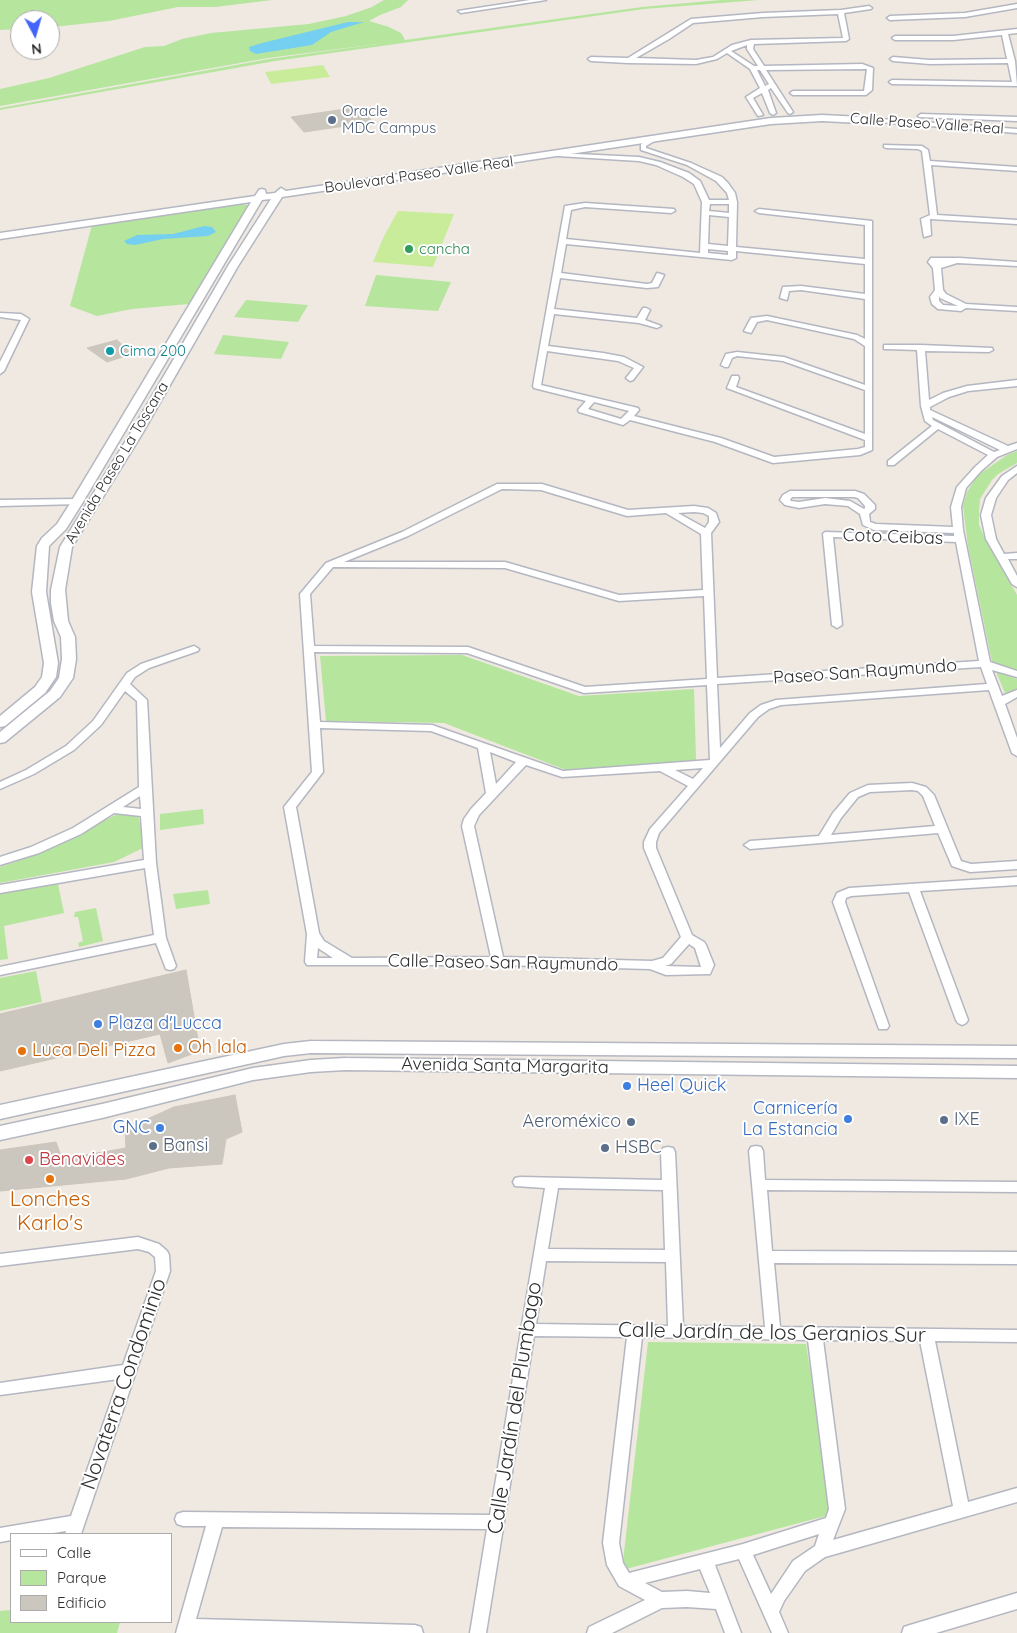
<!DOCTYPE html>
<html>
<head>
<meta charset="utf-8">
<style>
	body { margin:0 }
	#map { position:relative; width:1017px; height:1633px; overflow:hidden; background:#efe9e1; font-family:Quicksand,sans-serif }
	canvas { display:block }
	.legend { position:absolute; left:10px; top:1533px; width:162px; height:90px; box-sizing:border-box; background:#fff; border:1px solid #ababab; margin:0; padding:6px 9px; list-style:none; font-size:15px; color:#2e2e2e }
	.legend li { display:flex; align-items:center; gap:10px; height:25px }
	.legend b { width:25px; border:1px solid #ababab }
	.north { position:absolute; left:10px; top:10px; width:50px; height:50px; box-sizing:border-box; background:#fff; border:1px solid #ababab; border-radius:50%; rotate:174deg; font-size:14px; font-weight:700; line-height:20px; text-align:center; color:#2e2e2e }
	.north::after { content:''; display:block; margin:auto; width:18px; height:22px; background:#4264fb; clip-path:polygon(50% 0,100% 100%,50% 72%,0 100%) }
</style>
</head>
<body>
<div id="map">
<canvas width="1017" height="1633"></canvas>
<ul class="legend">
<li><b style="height:6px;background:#fff"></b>Calle</li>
<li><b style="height:14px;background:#b6e59e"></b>Parque</li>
<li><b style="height:14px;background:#cbc7bf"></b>Edificio</li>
</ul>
<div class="north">N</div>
</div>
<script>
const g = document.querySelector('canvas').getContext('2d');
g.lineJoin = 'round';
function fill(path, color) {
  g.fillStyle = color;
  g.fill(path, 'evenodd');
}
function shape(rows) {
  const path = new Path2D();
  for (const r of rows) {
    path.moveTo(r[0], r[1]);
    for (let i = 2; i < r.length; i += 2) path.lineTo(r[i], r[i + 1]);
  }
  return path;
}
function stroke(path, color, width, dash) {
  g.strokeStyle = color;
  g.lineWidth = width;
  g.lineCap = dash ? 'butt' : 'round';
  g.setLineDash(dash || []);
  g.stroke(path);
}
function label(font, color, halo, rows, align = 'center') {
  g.font = font + ' Quicksand,sans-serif';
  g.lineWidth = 4;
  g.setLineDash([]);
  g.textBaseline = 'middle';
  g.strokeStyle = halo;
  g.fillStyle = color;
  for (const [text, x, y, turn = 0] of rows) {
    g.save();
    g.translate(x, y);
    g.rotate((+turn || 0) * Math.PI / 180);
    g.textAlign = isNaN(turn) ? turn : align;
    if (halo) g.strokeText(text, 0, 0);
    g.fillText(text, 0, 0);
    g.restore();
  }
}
const green = shape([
	[0,0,272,0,215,7,178,7,109,21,62,26,50,27,50,20,20,20,20,29,0,30],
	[384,0,408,0,401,7,380,15,369,21,389,27,401,33,405,40,642,7,721,0,759,0,644,9,275,61,0,110,0,108,269,59,385,43,268,58,0,106,0,89,49,78,145,47,164,46,182,39,211,33,309,24,346,16,372,7],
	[239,203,250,206,189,304,132,309,97,316,70,306,92,225],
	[376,275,451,282,438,311,365,306],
	[246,300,308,305,298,322,234,317],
	[223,335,289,342,281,359,214,354],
	[1017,451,1017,463,998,474,992,480,980,499,979,512,979,525,984,536,1017,595,1017,670,992,662,968,546,963,506,967,492,977,476,1007,455],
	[462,655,579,696,694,689,696,760,566,770,444,723,326,721,320,656],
	[996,672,1017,679,1017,689,1005,693],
	[203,809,204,824,160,830,160,814],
	[122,812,138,814,145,847,114,862,0,883,0,867,15,862],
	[58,884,64,913,4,926,8,959,0,960,0,894],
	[208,890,210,904,176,909,173,894],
	[96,908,103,941,79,947,78,943,83,941,78,917,74,917,75,912],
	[36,971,42,1002,0,1011,0,978],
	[648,1342,806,1344,833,1514,622,1570],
	[11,1610,11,1622,120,1622,117,1633,0,1633,0,1611]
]);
const pitch = shape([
	[323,65,330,77,271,84,265,72],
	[398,211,454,214,433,267,373,262,384,236]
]);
const water = shape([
	[348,22,364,22,331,32,312,45,256,54,250,51,249,47,262,43],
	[204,226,212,227,216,232,208,236,163,239,135,245,127,244,124,241,137,235,173,234]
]);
const building = shape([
	[359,107,373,122,304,132,291,117,359,107],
	[117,340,132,354,107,362,87,348,117,340],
	[186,970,200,1051,168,1063,160,1034,0,1071,0,1014,186,970],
	[235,1095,242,1132,226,1139,222,1164,169,1168,126,1179,0,1191,0,1150,56,1142,62,1159,126,1148,125,1129,174,1107,235,1095]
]);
const street = shape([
	[530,0,546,0,461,13,458,11,530,0],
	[1017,4,1017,8,965,17,890,20,887,18,890,16,965,13,1017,4],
	[869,6,872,8,871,9,844,13,849,39,846,41,754,44,753,49,764,66,862,64,873,68,872,90,866,95,793,95,790,93,793,91,864,91,867,69,766,70,793,112,790,114,788,113,771,88,768,90,776,113,773,115,770,113,762,93,753,98,763,115,758,116,746,97,760,88,750,69,727,53,717,59,696,64,628,63,591,61,588,59,591,57,628,58,691,19,763,13,841,10,869,6],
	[838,14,843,38,751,40,732,45,713,57,696,60,636,58,669,39,693,23,763,17,838,14],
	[747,45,747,49,758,66,754,66,731,51,747,45],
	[757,70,760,70,769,84,765,86,757,70],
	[1017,29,1017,33,1008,34,1015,61,1017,86,892,84,889,82,892,80,1012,82,1008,63,930,64,893,61,890,59,893,57,930,60,1007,59,1002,35,953,40,895,40,892,38,895,36,953,36,1017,29],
	[921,114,1017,117,1017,121,919,117,918,116,921,114],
	[881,119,1017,129,1017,133,879,122,879,120,881,119],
	[651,139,656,140,646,146,646,148,691,163,722,177,728,183,735,193,737,202,736,247,865,259,865,225,759,213,755,211,759,209,872,221,872,450,860,455,773,463,715,442,630,420,623,425,579,412,578,410,586,401,534,388,533,386,565,206,585,203,674,209,675,211,671,213,585,207,571,210,566,239,700,253,702,202,694,184,683,177,656,165,639,161,558,156,556,155,556,153,639,157,660,162,689,173,700,181,709,200,729,200,727,193,716,181,687,165,641,150,641,144,651,139],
	[710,204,729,204,729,213,709,211,710,204],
	[709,215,729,217,728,246,708,244,709,215],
	[566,244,732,260,736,258,736,251,865,264,865,294,801,286,783,287,780,298,787,300,789,291,801,290,865,299,865,339,857,335,767,316,751,318,744,331,751,333,757,322,767,320,854,339,865,346,865,385,784,357,737,352,726,354,721,365,725,367,728,367,732,358,737,356,783,361,865,390,865,434,736,387,739,378,738,376,732,376,727,388,865,440,865,447,858,449,774,457,721,438,634,416,639,410,638,408,541,385,547,351,618,361,634,368,626,378,630,381,633,380,643,367,624,357,603,353,548,346,554,314,639,323,657,328,661,326,645,320,650,310,646,308,643,308,637,318,554,309,560,278,647,288,658,287,664,275,657,273,652,283,647,284,561,273,566,244],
	[708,249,728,251,728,255,708,253,708,249],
	[594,402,629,411,621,419,588,409,594,402],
	[884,145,922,146,928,150,930,161,1017,167,1017,171,931,165,937,215,1017,220,1017,224,930,219,931,235,924,237,921,219,930,215,922,151,918,149,886,148,884,147,884,145],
	[931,258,960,258,1017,262,1017,266,957,263,941,268,943,290,946,294,966,304,1017,307,1017,311,966,308,961,311,938,309,932,304,930,297,935,290,933,268,928,262,931,258],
	[939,296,940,298,958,306,943,305,939,301,939,296],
	[0,313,21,314,29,319,4,371,0,374,0,362,21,320,0,317,0,313],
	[884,345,921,345,992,348,993,350,989,352,925,351,929,400,943,393,967,386,1017,380,1017,386,968,391,949,397,930,407,930,410,1008,446,1017,443,1017,449,997,457,981,471,966,488,961,507,963,530,990,662,1017,671,1017,677,992,670,1002,696,1017,690,1017,697,1005,704,1017,738,1017,756,1012,753,989,690,781,705,769,709,758,717,659,833,656,842,656,848,692,935,704,942,706,945,714,965,710,974,666,975,650,969,498,965,307,965,305,962,307,934,284,807,312,772,300,594,326,563,402,532,497,484,542,484,628,510,694,506,708,508,716,513,719,522,711,533,717,678,979,661,956,542,833,537,842,625,837,628,832,625,823,534,825,532,954,536,954,533,874,530,863,525,860,514,848,506,825,504,799,508,785,505,780,500,783,495,790,491,855,491,864,494,875,505,875,509,869,514,870,522,876,524,953,527,951,507,957,487,975,467,988,455,938,429,894,465,888,465,888,461,932,426,925,421,921,406,917,350,887,349,884,349,884,345],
	[932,417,1000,450,994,452,933,420,932,417],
	[502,489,541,490,627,516,666,513,701,534,703,590,619,595,505,562,344,562,408,536,502,489],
	[792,497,854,497,858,498,865,506,865,508,864,509,850,501,825,498,799,502,791,501,790,500,792,497],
	[694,512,703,513,709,516,709,522,705,528,678,513,694,512],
	[333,567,505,568,619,601,704,596,707,679,585,687,468,647,314,646,310,594,333,567],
	[314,652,467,653,584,693,707,685,710,760,563,771,432,725,320,722,314,652],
	[981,667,987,684,776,700,761,705,750,713,720,748,717,684,981,667],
	[320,728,431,731,478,748,486,793,471,809,464,819,462,826,491,957,352,958,324,941,319,933,296,807,323,772,320,728],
	[490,752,516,762,496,784,490,752],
	[526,765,562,777,660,771,688,786,650,829,644,842,644,848,681,937,663,958,652,961,503,957,474,826,479,815,526,765],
	[703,768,693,779,675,770,703,768],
	[689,944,695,948,701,967,665,966,671,964,689,944],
	[318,948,333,958,317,958,318,948],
	[1017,466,1017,473,1008,480,996,498,991,515,996,539,1004,554,1017,553,1017,559,1008,559,1017,576,1017,587,1012,584,986,539,981,515,986,498,1002,476,1017,466],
	[77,499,82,502,80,504,0,506,0,500,77,499],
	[194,646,199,649,198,651,149,668,135,677,130,684,147,700,156,863,166,938,176,966,174,969,170,970,166,969,156,943,0,975,0,967,154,935,145,868,0,893,0,885,144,860,141,816,114,813,81,834,39,853,0,865,0,857,31,847,73,828,139,787,137,701,125,691,101,725,74,750,34,774,0,789,0,782,26,770,66,746,93,721,127,673,141,664,194,646],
	[140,796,141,809,123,807,140,796],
	[912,783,926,787,934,795,961,861,971,864,1017,861,1017,869,970,872,952,866,938,833,750,849,744,845,750,841,819,836,833,813,850,793,868,785,912,783],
	[912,790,918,791,923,796,935,826,831,835,841,818,858,797,870,792,912,790],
	[1017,877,1017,885,920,891,968,1020,966,1023,962,1025,958,1023,956,1020,909,892,851,896,846,898,845,902,889,1026,887,1029,879,1029,833,902,837,893,849,888,1017,877],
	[756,1146,761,1147,763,1151,765,1180,1017,1182,1017,1192,767,1190,772,1251,1017,1252,1017,1264,774,1263,780,1327,1017,1330,1017,1342,935,1341,968,1502,1017,1488,1017,1502,825,1557,805,1571,784,1601,779,1612,788,1633,772,1633,739,1559,715,1565,741,1633,725,1633,716,1609,687,1607,662,1608,612,1633,587,1633,589,1627,645,1600,619,1586,607,1565,603,1543,627,1337,534,1336,486,1633,470,1633,487,1529,222,1527,196,1619,415,1625,421,1627,423,1633,176,1633,206,1526,183,1526,177,1524,175,1519,177,1514,183,1512,490,1515,545,1188,515,1186,513,1182,515,1178,520,1177,662,1180,661,1152,663,1148,668,1147,673,1148,675,1152,683,1326,765,1327,749,1151,751,1147,756,1146],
	[558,1188,663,1190,665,1250,548,1249,558,1188],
	[546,1261,666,1262,668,1326,536,1324,546,1261],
	[642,1337,808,1340,829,1509,826,1518,743,1544,629,1573,623,1563,619,1543,642,1337],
	[823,1340,920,1341,953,1506,833,1540,845,1509,823,1340],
	[819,1534,815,1546,793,1561,771,1594,753,1555,819,1534],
	[700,1569,710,1593,687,1591,662,1592,645,1583,700,1569],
	[138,1237,159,1244,167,1251,169,1255,170,1271,81,1534,65,1534,66,1531,47,1534,11,1534,11,1540,0,1542,0,1528,71,1516,119,1379,0,1395,0,1383,123,1365,156,1271,155,1257,149,1252,138,1249,0,1266,0,1254,138,1237],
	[1017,1593,1017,1609,936,1633,902,1633,904,1627,910,1625,1017,1593]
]);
const secondary = shape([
	[822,115,881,118,885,121,881,124,822,121,771,124,282,197,238,266,142,434,72,547,65,590,68,621,75,637,76,659,73,678,60,697,5,742,0,743,0,732,50,691,59,678,62,659,61,637,54,621,51,603,51,590,60,547,130,434,228,266,271,199,262,200,83,502,66,529,49,546,46,592,58,663,56,677,45,693,5,726,0,727,0,716,35,687,42,677,44,663,32,592,37,546,42,538,57,524,71,502,251,202,0,239,0,233,255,196,259,190,262,189,265,190,266,194,275,193,281,188,286,191,771,118,822,115],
	[311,1041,1017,1046,1017,1058,311,1053,284,1056,0,1119,0,1105,284,1044,311,1041],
	[345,1058,1017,1066,1017,1078,345,1070,311,1072,253,1080,102,1118,0,1140,0,1126,102,1104,253,1068,311,1060,345,1058]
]);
const markers = [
	[332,120,5,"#5c6f8a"],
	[409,249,5,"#2e9e5b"],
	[110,351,5,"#0f9aa8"],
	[98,1024,5,"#3f7fe0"],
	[178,1048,5,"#e8710a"],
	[22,1051,5,"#e8710a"],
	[627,1086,5,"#3f7fe0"],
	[848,1119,5,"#3f7fe0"],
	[944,1120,5,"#5c6f8a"],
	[631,1122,5,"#5c6f8a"],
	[160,1128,5,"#3f7fe0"],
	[153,1146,5,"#5c6f8a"],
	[605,1148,5,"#5c6f8a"],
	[29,1160,5,"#e0444e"],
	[50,1179,5,"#e8710a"]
];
const farServicenames = [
	["Oracle",342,111],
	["MDC Campus",342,128]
];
const farStreetnames = [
	["Calle Paseo Valle Real",927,124,4],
	["Boulevard Paseo Valle Real",419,175,-8],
	["Avenida Paseo La Toscana",117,463,-59]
];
const farLeisurenames = [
	["cancha",419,249]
];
const farCulturenames = [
	["Cima 200",120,351]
];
const streetNames = [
	["Coto Ceibas",893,537,2],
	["Paseo San Raymundo",865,672,-4],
	["Calle Paseo San Raymundo",503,963,1],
	["Avenida Santa Margarita",505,1066,1]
];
const shopNames = [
	["Plaza d'Lucca",108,1024],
	["Heel Quick",637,1086],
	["Carnicería",838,1109,"right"],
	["La Estancia",838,1130,"right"],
	["GNC",150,1128,"right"]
];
const foodNames = [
	["Oh lala",188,1048],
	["Luca Deli Pizza",32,1051]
];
const serviceNames = [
	["IXE",954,1120],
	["Aeroméxico",621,1122,"right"],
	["Bansi",163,1146],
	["HSBC",615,1148]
];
const healthNames = [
	["Benavides",39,1160]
];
const nearFoodnames = [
	["Lonches",50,1200],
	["Karlo's",50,1224]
];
const nearStreetnames = [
	["Calle Jardín de los Geranios Sur",772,1333,1],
	["Novaterra Condominio",124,1384,-71],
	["Calle Jardín del Plumbago",515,1408,-81]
];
fill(green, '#b6e59e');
fill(pitch, '#c9ec9a');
fill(water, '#75cff0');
fill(building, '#cbc7bf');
stroke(building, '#cbc5ba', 1);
stroke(street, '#b4b7c1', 3);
stroke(secondary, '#b4b7c1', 3);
fill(street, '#fff');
fill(secondary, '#fff');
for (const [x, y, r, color] of markers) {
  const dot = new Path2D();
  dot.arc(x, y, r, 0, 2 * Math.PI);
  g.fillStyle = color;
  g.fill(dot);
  stroke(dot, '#fff', 2);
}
label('15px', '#4e5e75', '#fff', farServicenames, 'left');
label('15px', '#2e2e2e', '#fff', farStreetnames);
label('15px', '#27864d', '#fff', farLeisurenames, 'left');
label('15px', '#0d838f', '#fff', farCulturenames, 'left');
label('18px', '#2e2e2e', '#fff', streetNames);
label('18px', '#366cbe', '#fff', shopNames, 'left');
label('18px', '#c56008', '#fff', foodNames, 'left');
label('18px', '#4e5e75', '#fff', serviceNames, 'left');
label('18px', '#be3a42', '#fff', healthNames, 'left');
label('21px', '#c56008', '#fff', nearFoodnames);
label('21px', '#2e2e2e', '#fff', nearStreetnames);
</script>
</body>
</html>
